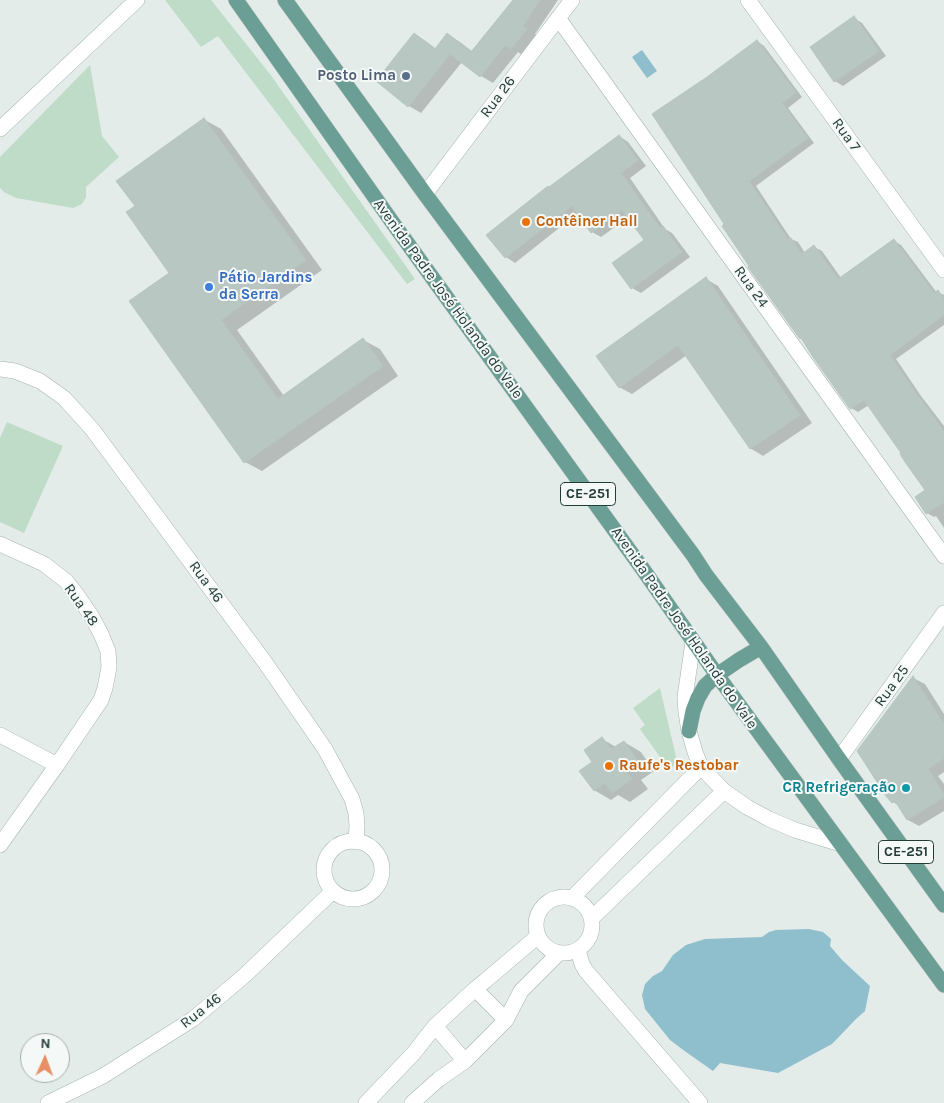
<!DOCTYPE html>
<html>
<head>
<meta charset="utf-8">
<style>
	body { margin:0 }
	#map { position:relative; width:944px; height:1103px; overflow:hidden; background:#e3ece9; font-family:Karla,sans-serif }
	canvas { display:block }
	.north { position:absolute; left:20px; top:1033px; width:50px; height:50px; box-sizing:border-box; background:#f4f9f7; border:1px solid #a1adab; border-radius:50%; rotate:2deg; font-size:14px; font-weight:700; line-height:20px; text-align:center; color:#243c38 }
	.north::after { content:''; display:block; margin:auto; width:18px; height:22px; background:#e88f65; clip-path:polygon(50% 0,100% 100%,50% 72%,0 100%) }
</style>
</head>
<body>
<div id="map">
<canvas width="944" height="1103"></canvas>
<div class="north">N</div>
</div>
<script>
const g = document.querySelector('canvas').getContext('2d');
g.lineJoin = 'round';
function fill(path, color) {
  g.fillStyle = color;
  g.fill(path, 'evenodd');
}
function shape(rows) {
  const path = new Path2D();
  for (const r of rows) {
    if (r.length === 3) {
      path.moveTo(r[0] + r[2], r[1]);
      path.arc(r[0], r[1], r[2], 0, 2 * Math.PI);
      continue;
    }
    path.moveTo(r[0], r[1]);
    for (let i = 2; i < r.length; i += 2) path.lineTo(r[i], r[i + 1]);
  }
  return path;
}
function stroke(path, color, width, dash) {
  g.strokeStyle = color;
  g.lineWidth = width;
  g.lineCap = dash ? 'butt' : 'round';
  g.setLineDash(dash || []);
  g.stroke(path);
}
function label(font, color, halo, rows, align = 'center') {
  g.font = font + ' Karla,sans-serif';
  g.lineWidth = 4;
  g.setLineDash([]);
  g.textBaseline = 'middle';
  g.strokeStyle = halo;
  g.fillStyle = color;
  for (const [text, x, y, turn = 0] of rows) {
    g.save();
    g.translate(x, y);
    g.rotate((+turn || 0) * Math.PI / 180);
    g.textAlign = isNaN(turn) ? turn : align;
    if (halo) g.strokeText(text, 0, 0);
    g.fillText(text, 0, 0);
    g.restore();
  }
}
const green = shape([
	[165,0,211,0,270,74,415,279,407,284,218,36,201,47],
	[90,65,102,136,119,157,86,187,86,197,82,204,73,208,16,198,4,192,0,188,0,157],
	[7,422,63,446,24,533,0,522,0,438],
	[660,688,676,757,675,763,670,771,640,729,645,725,633,708]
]);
const water = shape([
	[642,50,657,71,647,78,632,57],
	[809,929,823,932,831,939,830,946,842,960,870,986,865,1011,856,1019,832,1044,778,1073,720,1063,713,1071,686,1052,670,1040,645,1009,642,995,645,984,653,976,662,971,673,955,686,945,705,939,762,937,769,932,776,930]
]);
const shadow = shape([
	[514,0,558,0,535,34,539,37,524,56,518,52,493,83,481,76,462,62,421,113,409,106,415,34,427,42,436,49,447,34,460,42,473,52],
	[854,18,862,23,886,56,843,86,835,81],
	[757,41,764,46,802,97,788,108,814,143,756,186,791,239,798,242,805,253,814,247,822,251,841,278,894,241,901,245,937,293,938,292,944,295,944,325,896,359,921,396,944,426,944,528,936,516,934,517,927,513,927,490,869,405,858,412,851,408,726,225,708,78],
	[205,120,221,129,322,270,237,330,284,396,363,340,380,349,398,376,262,471,245,462,170,273,136,206],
	[619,136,628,142,646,166,630,178,665,229,672,233,690,257,641,293,632,288,645,240,629,217,601,237,592,232,578,213,515,263,506,257,549,188],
	[706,279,718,286,812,423,763,456,750,448,687,355,632,394,619,387],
	[913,678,925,684,944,714,944,772,938,776,944,784,944,811,919,826,908,820,898,805,893,802],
	[602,739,616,747,624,742,641,752,654,771,641,780,648,789,630,802,618,795,611,800,594,790,594,762]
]);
const building = shape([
	[513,0,540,0,523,26,527,29,511,49,505,45,480,77,450,54,408,107,376,81,414,33,435,49,447,33,471,52,513,0],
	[854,16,879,51,834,82,810,47,854,16],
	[757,40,796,93,782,103,808,138,749,181,788,239,790,237,802,254,814,245,838,279,894,239,934,293,938,290,944,299,944,315,890,355,914,390,944,431,944,502,926,514,915,497,925,490,905,462,900,454,901,453,882,426,864,400,850,409,815,360,801,338,800,339,748,267,749,266,722,226,724,224,652,114,707,77,757,40],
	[204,118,306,260,221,320,278,399,363,338,383,366,244,463,129,301,169,273,126,212,135,206,116,181,204,118],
	[619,135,638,160,621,173,660,228,663,226,682,252,631,289,612,263,644,240,622,210,591,233,572,206,505,258,486,235,548,186,549,187,619,135],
	[706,277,800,415,750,449,678,345,619,388,596,356,706,277],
	[913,676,944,724,944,758,928,769,944,795,944,797,907,820,895,801,892,803,886,796,857,751,913,676],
	[602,737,611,749,624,741,638,761,625,770,632,779,612,793,605,783,594,791,579,771,592,762,584,750,602,737]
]);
const minor = shape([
	[748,0,944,270],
	[558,18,944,556],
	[0,129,137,0],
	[425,194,572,0],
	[0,369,15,371,40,381,64,398,92,429,264,661,325,749,352,799,356,813,357,826,356,842],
	[0,544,44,564,66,581,77,595,92,617,101,634,108,651,109,667,105,688,101,700,57,765,0,845],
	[693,642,685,697,686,712,689,731,695,752,701,767,724,791,747,807,769,819,795,830,841,844],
	[0,735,57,765],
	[839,759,944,613],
	[353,870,29],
	[564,925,28],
	[572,898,701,767],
	[592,918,724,791],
	[578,950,582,964,586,971,700,1103],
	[475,989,506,1020],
	[435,1026,465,1061],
	[48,1103,103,1076,193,1019,244,976,333,891],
	[366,1103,413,1054,435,1026,475,989,485,981,538,936],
	[412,1103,439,1079,465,1061,506,1020,521,991,559,953]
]);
const major = shape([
	[236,0,395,226,642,568,717,675,944,985],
	[285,0,425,194,693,555,706,575,761,647,839,759,944,905],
	[689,731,693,711,698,698,705,686,717,675,739,660,761,647]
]);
const markers = [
	[406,76,5,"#5c6f8a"],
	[526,222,5,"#e8710a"],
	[209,287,5,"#3f7fe0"],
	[609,766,5,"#e8710a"],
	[906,788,5,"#0f9aa8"]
];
const shields = [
	[588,494,55],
	[906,852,55]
];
const shieldNames = [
	["CE-251",588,494],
	["CE-251",906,852]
];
const serviceNames = [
	["Posto Lima",396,76]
];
const streetNames = [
	["Rua 26",498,97,-53],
	["Rua 7",846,135,54],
	["Rua 24",751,287,54],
	["Avenida Padre José Holanda do Vale",448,299,54],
	["Rua 46",206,582,54],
	["Rua 48",81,605,55],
	["Avenida Padre José Holanda do Vale",684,628,55],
	["Rua 25",892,686,-54],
	["Rua 46",201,1011,-38]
];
const foodNames = [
	["Contêiner Hall",536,222],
	["Raufe's Restobar",619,766]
];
const shopNames = [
	["Pátio Jardins",219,278],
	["da Serra",219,295]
];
const cultureNames = [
	["CR Refrigeração",896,788]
];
fill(green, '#bedcc8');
fill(water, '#8fbfcd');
fill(shadow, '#0003');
fill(building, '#b9c7c2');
stroke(building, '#b6c5c0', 1);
stroke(minor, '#a6b4b0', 16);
stroke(major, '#c2c8c7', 16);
stroke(minor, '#fff', 15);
stroke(major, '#6b9e95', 15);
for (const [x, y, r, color] of markers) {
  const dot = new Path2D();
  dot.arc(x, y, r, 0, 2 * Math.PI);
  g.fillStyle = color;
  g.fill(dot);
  stroke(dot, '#f4f9f7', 2);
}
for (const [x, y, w] of shields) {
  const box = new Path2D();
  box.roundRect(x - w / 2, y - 11.5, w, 23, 4);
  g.fillStyle = '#f4f9f7';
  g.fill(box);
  stroke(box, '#243c38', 1);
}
label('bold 14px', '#243c38', null, shieldNames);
label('bold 15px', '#4e5e75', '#f4f9f7', serviceNames, 'right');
label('15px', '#243c38', '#f4f9f7', streetNames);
label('bold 15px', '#c56008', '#f4f9f7', foodNames, 'left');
label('bold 15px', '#366cbe', '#f4f9f7', shopNames, 'left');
label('bold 15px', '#0d838f', '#f4f9f7', cultureNames, 'right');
</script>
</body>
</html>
